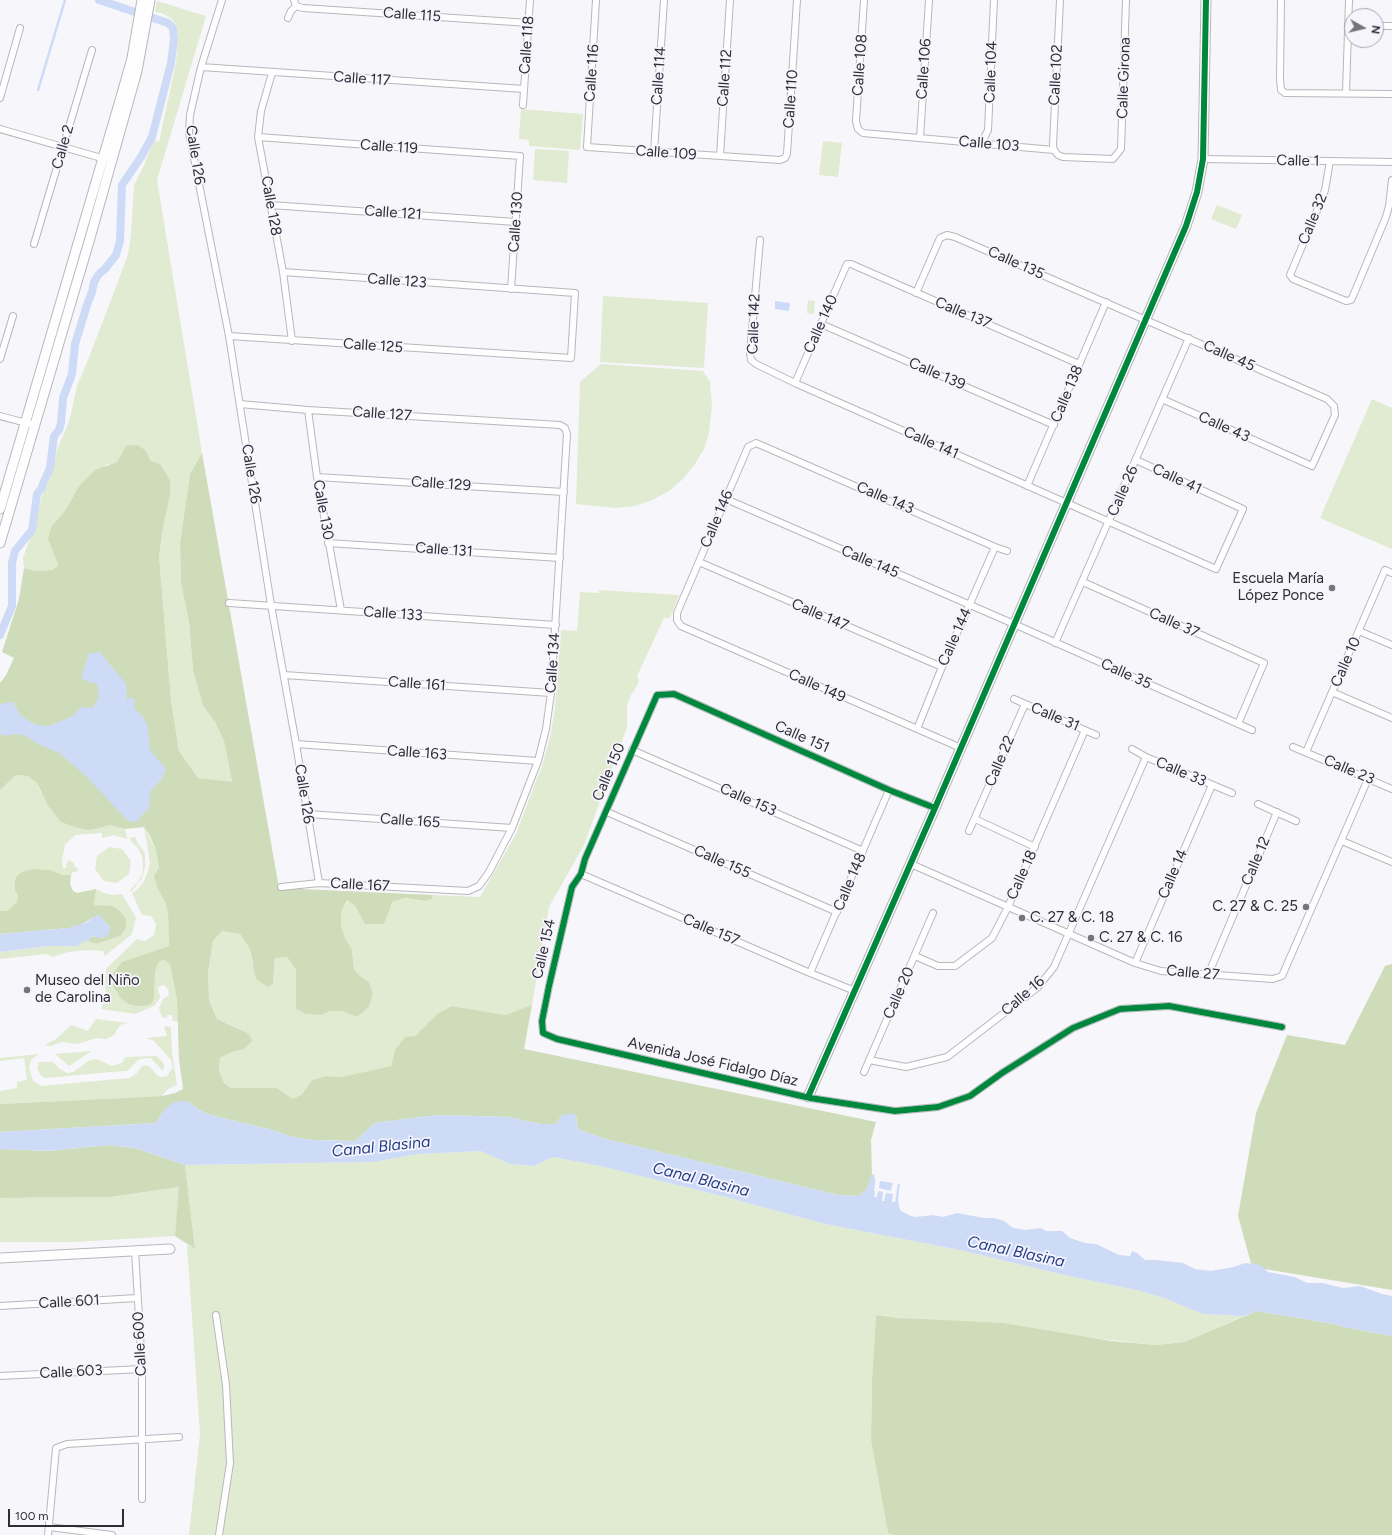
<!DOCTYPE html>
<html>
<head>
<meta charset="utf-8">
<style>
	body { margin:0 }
	#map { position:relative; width:1392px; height:1535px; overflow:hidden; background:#f7f6fb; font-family:Figtree,sans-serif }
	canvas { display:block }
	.north { position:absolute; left:1344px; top:8px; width:40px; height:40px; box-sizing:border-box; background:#f6f4fd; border:1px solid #a7a4ad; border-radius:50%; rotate:98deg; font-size:11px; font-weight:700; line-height:16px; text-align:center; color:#302d36 }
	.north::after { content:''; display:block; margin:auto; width:14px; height:18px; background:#76737b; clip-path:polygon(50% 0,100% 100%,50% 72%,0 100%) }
	.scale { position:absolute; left:8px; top:1509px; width:116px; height:18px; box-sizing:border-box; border:2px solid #302d36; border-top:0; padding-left:5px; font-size:12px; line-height:14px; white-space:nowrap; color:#302d36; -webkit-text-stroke:3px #f6f4fd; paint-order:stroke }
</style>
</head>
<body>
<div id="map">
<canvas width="1392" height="1535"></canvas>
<div class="north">N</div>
<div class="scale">100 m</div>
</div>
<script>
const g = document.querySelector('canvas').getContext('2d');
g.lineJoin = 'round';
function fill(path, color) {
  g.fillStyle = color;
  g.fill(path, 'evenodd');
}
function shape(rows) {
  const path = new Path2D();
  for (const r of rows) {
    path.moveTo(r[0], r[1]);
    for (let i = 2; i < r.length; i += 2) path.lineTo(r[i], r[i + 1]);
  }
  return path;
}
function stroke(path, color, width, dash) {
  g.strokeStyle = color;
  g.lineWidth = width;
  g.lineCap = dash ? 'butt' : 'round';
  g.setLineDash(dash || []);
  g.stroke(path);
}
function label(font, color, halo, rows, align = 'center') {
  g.font = font + ' Figtree,sans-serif';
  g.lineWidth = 3.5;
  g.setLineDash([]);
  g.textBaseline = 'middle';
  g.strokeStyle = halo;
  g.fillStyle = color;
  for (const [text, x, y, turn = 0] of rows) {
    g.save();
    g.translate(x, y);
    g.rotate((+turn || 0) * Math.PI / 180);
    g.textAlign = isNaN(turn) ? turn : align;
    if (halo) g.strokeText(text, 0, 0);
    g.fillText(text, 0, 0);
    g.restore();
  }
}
const green = shape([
	[157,1,206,16,157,180,202,453,190,474,180,543,181,583,189,623,193,670,203,706,215,722,224,741,232,783,198,778,179,751,171,700,159,556,164,522,170,496,146,451,126,446,117,462,106,465,72,497,64,512,51,527,48,539,58,565,53,570,36,571,24,568,23,558,29,541,35,527,41,498,50,479,58,447,69,422,77,386,90,355,128,255,131,234,134,185,144,165,154,140,159,142,176,63,178,38,177,27,172,19,162,13,155,12],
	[521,109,583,114,580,150,529,146,529,140,519,139],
	[823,141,842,143,838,177,819,175],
	[535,149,569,151,567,183,533,180],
	[1217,205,1242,215,1236,229,1211,219],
	[603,296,708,303,704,368,600,362],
	[808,300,815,301,814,314,807,313],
	[601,364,703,371,710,382,712,406,709,433,704,449,695,464,683,479,669,491,650,501,635,506,616,508,576,504,580,382],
	[1372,399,1392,408,1392,549,1320,518],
	[599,590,679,595,670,618,664,618,637,676,639,682,630,697,627,705,627,727,584,845,549,907,532,1005,505,1015,450,1006,437,1014,415,1036,395,1050,391,1066,341,1077,326,1076,312,1080,302,1094,293,1099,277,1088,231,1088,224,1083,219,1071,220,1058,232,1052,244,1049,237,1028,217,1019,209,1000,208,973,213,941,222,931,240,934,250,949,252,962,273,984,275,957,287,957,296,970,296,1009,306,1014,320,1015,331,1011,341,1011,357,1017,369,1007,373,994,369,982,360,976,354,969,352,949,346,940,341,926,341,913,348,900,355,906,365,924,384,924,389,912,391,902,405,898,426,901,432,899,433,895,480,897,516,834,543,763,551,734,555,707,561,630,577,631,580,592,599,593],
	[16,775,28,776,37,783,41,792,78,828,96,829,110,825,117,826,125,829,127,839,114,835,102,838,102,833,75,835,65,845,62,860,63,868,66,868,66,864,69,860,74,863,74,866,78,869,77,872,73,872,71,875,63,875,50,870,15,890,18,896,17,902,7,911,0,911,0,790],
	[144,827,156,850,159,869,158,889,165,902,168,913,169,946,161,949,113,986,121,999,136,1006,145,1006,154,999,155,973,157,965,160,961,166,960,170,964,174,976,177,999,178,1021,173,1021,172,1015,167,1015,167,1018,162,1017,159,1008,163,999,168,996,169,992,166,986,162,985,158,988,160,998,154,1006,135,1014,101,1009,105,996,106,969,137,939,145,941,154,935,156,924,151,916,142,915,132,893,138,889,144,881,148,871,150,863],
	[136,837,137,842,145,853,145,867,142,878,131,892,130,890,137,883,142,875,143,866,142,856,138,848,130,840,130,838],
	[109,847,122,849,131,861,129,874,117,883,104,881,95,869,97,856],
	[96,889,104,893,113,895,122,894,136,918,132,934,105,956,103,951,88,950,68,952,52,957,47,954,0,959,0,952,48,946,78,946,82,942,88,941,96,944,120,936,102,905,94,905],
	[96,1019,128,1023,120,1025,114,1035,106,1039,96,1038,77,1044,62,1042,51,1046,44,1045,55,1040,71,1025,88,1031],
	[164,1026,171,1027,172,1053,177,1085,168,1089,162,1096,0,1104,0,1091,17,1088,17,1082,27,1080,24,1058,0,1061,0,1058,39,1054,31,1060,29,1068,33,1081,41,1086,130,1078,137,1073,141,1067,145,1065,150,1067,158,1076,161,1077,167,1076,173,1067,171,1060,154,1041,146,1038,167,1036],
	[92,1051,69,1066,55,1054],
	[157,1056,164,1064,164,1069,162,1070,151,1058,146,1058,138,1060,127,1071,111,1072,46,1078,42,1077,37,1069,39,1062,51,1062,54,1063,60,1069,67,1073,73,1072,90,1060,96,1059,112,1066,122,1063,125,1057],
	[481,1151,510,1164,534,1166,553,1157,600,1166,718,1195,825,1224,960,1250,1064,1275,1136,1290,1164,1298,1203,1314,1244,1316,1184,1342,1157,1345,876,1315,872,1379,871,1440,888,1533,893,1535,189,1535,200,1434,187,1245,195,1249,185,1165,373,1162,418,1154],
	[180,1187,175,1236,75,1242,0,1242,0,1198,111,1197]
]);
const forest = shape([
	[138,445,146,451,151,461,160,464,170,480,170,496,164,522,159,556,171,700,179,751,198,778,232,782,224,741,215,722,203,706,193,670,189,623,181,583,180,543,190,474,202,453,279,888,433,895,432,899,426,901,405,898,392,902,389,912,384,924,365,924,355,906,347,900,341,913,341,926,346,940,352,949,354,969,360,976,369,982,373,994,369,1007,357,1017,341,1011,331,1011,321,1015,306,1014,296,1009,296,970,287,957,275,958,273,984,268,987,256,979,250,949,240,934,222,931,213,941,208,973,209,1000,217,1019,249,1034,252,1041,244,1049,232,1052,220,1058,219,1071,224,1083,231,1088,277,1088,293,1099,302,1094,312,1080,326,1076,341,1077,391,1066,395,1050,405,1037,415,1036,437,1014,451,1006,505,1015,532,1005,524,1049,876,1122,871,1140,872,1174,867,1189,859,1196,838,1195,602,1138,578,1129,576,1116,561,1116,556,1124,540,1124,509,1117,441,1115,404,1119,375,1123,355,1141,311,1140,293,1137,272,1130,210,1115,199,1110,189,1102,166,1108,156,1123,0,1132,0,1104,162,1096,175,1093,183,1089,179,1059,177,999,170,964,165,960,160,961,157,965,155,973,154,999,151,1004,145,1006,136,1006,129,1004,121,999,113,986,113,974,122,962,169,946,168,913,165,902,158,889,154,876,159,868,156,850,150,836,144,827,125,829,110,825,96,829,89,830,78,828,61,822,49,807,37,783,28,776,16,775,0,790,0,683,6,675,14,658,2,652,19,599,24,568,36,571,53,570,58,565,48,539,51,527,64,512,79,486,95,470,117,462,126,446],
	[34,869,50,870,63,875,71,875,70,884,73,891,77,893,96,889,94,905,112,906,120,911,126,919,126,928,120,936,96,944,88,941,92,936,103,938,110,927,100,917,92,918,79,926,69,928,0,934,0,911,7,911,17,902,18,896,15,890,15,882,16,877,22,872],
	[1392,964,1392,1290,1252,1267,1238,1216,1256,1113,1287,1035,1345,1045,1385,966],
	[107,1145,135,1148,185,1165,195,1249,175,1236,179,1187,111,1197,0,1198,0,1149,50,1151],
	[1257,1311,1334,1324,1344,1327,1392,1336,1392,1535,893,1535,888,1533,871,1440,872,1379,876,1315,900,1318,1003,1323,1111,1341,1157,1345,1184,1342]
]);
const water = shape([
	[775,301,790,303,789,311,775,309],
	[100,652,126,684,127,702,130,697,133,698,135,702,134,708,143,717,148,727,150,750,166,769,162,779,150,791,149,808,135,823,127,820,86,776,59,753,38,744,26,736,15,734,6,736,0,734,0,704,13,702,20,715,36,725,49,726,73,716,81,707,92,708,99,697,97,684,81,679,89,653],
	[98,914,110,927,109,934,103,938,92,936,88,941,82,942,79,946,48,946,0,952,0,934,69,928,87,922],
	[180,1101,189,1102,199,1110,210,1115,272,1130,293,1137,311,1140,355,1141,375,1123,404,1119,441,1115,509,1117,540,1124,556,1124,561,1116,572,1113,576,1116,578,1129,602,1138,838,1195,859,1196,867,1189,872,1174,874,1175,875,1179,880,1181,900,1184,898,1199,899,1207,901,1211,911,1216,916,1217,933,1215,943,1217,957,1213,984,1218,994,1218,1004,1221,1013,1228,1025,1230,1041,1228,1046,1231,1062,1231,1070,1238,1085,1243,1096,1244,1119,1255,1130,1256,1132,1251,1137,1253,1145,1260,1156,1260,1183,1263,1195,1269,1211,1271,1234,1267,1245,1263,1261,1265,1268,1272,1295,1277,1307,1283,1322,1283,1343,1288,1360,1286,1382,1294,1392,1296,1392,1336,1344,1327,1334,1324,1257,1311,1244,1316,1203,1314,1164,1298,1136,1290,1064,1275,960,1250,825,1224,718,1195,600,1166,553,1157,534,1166,510,1164,481,1151,418,1154,373,1162,185,1165,135,1148,107,1145,50,1151,0,1149,0,1132,156,1123,166,1108,173,1103]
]);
const pier = shape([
	[876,1176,876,1178,880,1179,879,1188,891,1191,893,1181,898,1182,895,1202,892,1202,893,1194,886,1193,884,1201,882,1201,883,1192,878,1191,877,1197,874,1197,875,1191,874,1190]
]);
const stream = shape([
	[38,90,65,0]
]);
const canal = shape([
	[0,635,12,606,12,563,15,551,32,530,37,494,42,488,42,486,50,468,54,436,59,430,61,423,63,398,72,374,75,344,87,305,92,292,94,282,99,274,105,269,116,255,120,241,122,185,141,157,152,137,171,63,174,39,173,28,168,23,99,0]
]);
const street = shape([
	[222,0,201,67,190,115,189,133,229,336,271,605,296,744,319,883],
	[596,0,587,147,780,160,785,158,787,154,797,0],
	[864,0,856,121,858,129,863,133,1054,150,1058,155,1063,157,1113,159,1121,149,1126,0],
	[1281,0,1280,79,1281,90,1285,93,1392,94],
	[296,6,303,8,529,23],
	[288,18,291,11,296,6,294,0],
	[1376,26,1392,26],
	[201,67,524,89],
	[272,73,261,111,258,137,283,272,292,341],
	[1346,93,1349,0],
	[0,98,20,28],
	[523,105,530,0],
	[0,129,105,159],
	[258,137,520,156,511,289],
	[920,138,929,0],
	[982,143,988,130,994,0],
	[1054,150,1053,145,1060,0],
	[654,152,664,0],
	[720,156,730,0],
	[1203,159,1392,162],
	[1330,161,1325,190,1322,199,1290,275,1293,279,1346,301,1351,300,1353,296,1386,217,1389,206,1392,180],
	[270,205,516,222],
	[760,240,750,353,751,360,756,364,795,383,1216,569,1243,509,1136,460],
	[34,244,92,50],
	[916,293,940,238,947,235,955,237,1327,399,1334,406,1335,415,1312,466,1162,399],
	[821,324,1054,425],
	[229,336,571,358,575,293,283,272],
	[0,359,13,316],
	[795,383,847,264,851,264,1079,364],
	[240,404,308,410,560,425,565,428,567,434,551,693,546,729,538,761,512,828,489,872,479,886,468,891,319,883,281,887],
	[308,410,317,477,341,610],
	[0,416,34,425],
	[317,477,564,492],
	[1027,486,1106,302],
	[726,499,1014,624,1252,730],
	[328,543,560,558],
	[699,562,942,667],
	[1083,582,1264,663,1238,724],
	[229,603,556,625],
	[1359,631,1392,645],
	[1055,643,1189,338],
	[284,675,551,693],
	[1332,692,1392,718],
	[1014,699,1096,735],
	[917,729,942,667,995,547],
	[296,744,538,761],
	[1293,747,1392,789],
	[961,748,681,626,677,620,677,613,748,447,756,443,995,547,1007,551],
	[1132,749,1146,757,1232,793],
	[632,750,863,851],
	[1306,752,1385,570,1392,573],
	[1258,804,1296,821],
	[935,808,889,790,674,694,657,695,585,859,581,874,572,887,549,986,542,1021,543,1033,557,1039,810,1098,895,1111,938,1107,970,1096,1002,1073,1073,1028,1120,1009,1169,1006,1282,1027],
	[607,812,837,912],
	[308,814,512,828],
	[975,819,1035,847],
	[969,831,1025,704],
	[1342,841,1392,862],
	[911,864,1135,963,1161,971,1273,979,1282,976,1368,779],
	[581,874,810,973,855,991],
	[915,956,938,966,955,966,992,938,1008,907,1085,730],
	[1135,963,1212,785],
	[810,973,889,790],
	[1208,975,1277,812],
	[869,1060,906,1067,947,1057,1038,987,1054,967,1146,757],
	[864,1072,933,913],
	[135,1250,142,1369,142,1499],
	[0,1306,137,1298],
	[216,1315,226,1385,230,1463,219,1535],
	[0,1376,142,1369],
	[49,1527,112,1535],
	[48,1535,56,1448,67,1444,179,1437]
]);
const secondary = shape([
	[0,509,123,90,132,58,142,0],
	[0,543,90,238,137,71,150,0],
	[808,1097,935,808,1186,226,1197,192,1203,159,1206,0],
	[0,1258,170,1249]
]);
const cycleway = shape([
	[935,808,889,790,674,694,657,695,585,859,581,874,572,887,549,986,542,1021,543,1033,557,1039,810,1098,895,1111,938,1107,970,1096,1002,1073,1073,1028,1120,1009,1169,1006,1282,1027],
	[808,1097,935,808,1186,226,1197,192,1203,159,1206,0]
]);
const markers = [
	[1332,588,4,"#76737b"],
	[1306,907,4,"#76737b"],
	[1022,918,4,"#76737b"],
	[1091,938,4,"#76737b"],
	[27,990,4,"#76737b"]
];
const streetNames = [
	["Calle 115",412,15,4],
	["Calle 118",527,45,-86],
	["Calle 108",860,65,-86],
	["Calle 106",924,69,-86],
	["Calle 104",991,72,-88],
	["Calle 116",592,73,-86],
	["Calle 102",1056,75,-87],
	["Calle 114",659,76,-86],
	["Calle 112",725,78,-86],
	["Calle Girona",1124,78,-88],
	["Calle 117",362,79,4],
	["Calle 110",791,99,-86],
	["Calle 103",989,144,5],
	["Calle 2",63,147,-74],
	["Calle 119",389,147,4],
	["Calle 109",666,153,4],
	["Calle 126",195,155,81],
	["Calle 1",1298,161,1],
	["Calle 128",271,206,80],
	["Calle 121",393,213,4],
	["Calle 32",1313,219,-68],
	["Calle 130",516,222,-86],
	["Calle 135",1016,263,24],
	["Calle 123",397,281,4],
	["Calle 137",963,313,23],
	["Calle 142",754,324,-88],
	["Calle 140",821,324,-66],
	["Calle 125",373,346,4],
	["Calle 45",1229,356,24],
	["Calle 139",937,374,23],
	["Calle 138",1067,394,-67],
	["Calle 127",382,414,4],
	["Calle 43",1224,427,24],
	["Calle 141",931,443,24],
	["Calle 126",251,474,81],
	["Calle 41",1177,479,25],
	["Calle 129",441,484,4],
	["Calle 26",1123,491,-66],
	["Calle 143",885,498,23],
	["Calle 130",323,510,80],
	["Calle 146",717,519,-67],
	["Calle 131",444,550,4],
	["Calle 145",870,562,23],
	["Calle 133",393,614,4],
	["Calle 147",820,615,23],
	["Calle 37",1174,623,24],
	["Calle 144",955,637,-66],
	["Calle 10",1346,662,-66],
	["Calle 134",553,663,-86],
	["Calle 35",1126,674,24],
	["Calle 161",417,684,4],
	["Calle 149",817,686,24],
	["Calle 31",1055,717,23],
	["Calle 151",802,737,24],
	["Calle 163",417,753,4],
	["Calle 22",1000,761,-67],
	["Calle 23",1349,770,23],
	["Calle 150",609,772,-67],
	["Calle 33",1181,772,23],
	["Calle 126",304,794,81],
	["Calle 153",748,800,24],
	["Calle 165",410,821,4],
	["Calle 12",1256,861,-67],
	["Calle 155",722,862,24],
	["Calle 14",1173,874,-67],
	["Calle 18",1022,875,-66],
	["Calle 148",850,882,-67],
	["Calle 167",360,885,3],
	["Calle 157",711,930,23],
	["Calle 154",544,949,-77],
	["Calle 27",1193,973,5],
	["Calle 20",899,993,-66],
	["Calle 16",1023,996,-41],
	["Avenida José Fidalgo Díaz",713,1062,13],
	["Calle 601",69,1302,-3],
	["Calle 600",140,1344,-93],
	["Calle 603",71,1372,-3]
];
const poiNames = [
	["Escuela María",1324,579,"right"],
	["López Ponce",1324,596,"right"],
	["C. 27 & C. 25",1298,907,"right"],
	["C. 27 & C. 18",1030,918],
	["C. 27 & C. 16",1099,938],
	["Museo del Niño",35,981],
	["de Carolina",35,998]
];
const waterNames = [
	["Canal Blasina",381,1147,-6],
	["Canal Blasina",701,1180,14],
	["Canal Blasina",1016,1252,12]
];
fill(green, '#e0ebd1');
fill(forest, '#cfdcb9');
fill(water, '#cedbf6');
fill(pier, '#f7f6fb');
stroke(stream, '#cedbf6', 2.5);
stroke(canal, '#cedbf6', 8);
stroke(street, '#b8b7bd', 8);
stroke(secondary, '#b8b7bd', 11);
stroke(street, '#fefefe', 6);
stroke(secondary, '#fefefe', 9);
stroke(cycleway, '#00873e', 6);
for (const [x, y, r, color] of markers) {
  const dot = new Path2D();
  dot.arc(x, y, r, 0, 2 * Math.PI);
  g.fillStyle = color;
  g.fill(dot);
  stroke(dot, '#f6f4fd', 1.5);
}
label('15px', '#302d36', '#f6f4fd', streetNames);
label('15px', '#302d36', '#f6f4fd', poiNames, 'left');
label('italic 16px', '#223f86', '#f6f4fd', waterNames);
</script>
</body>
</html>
